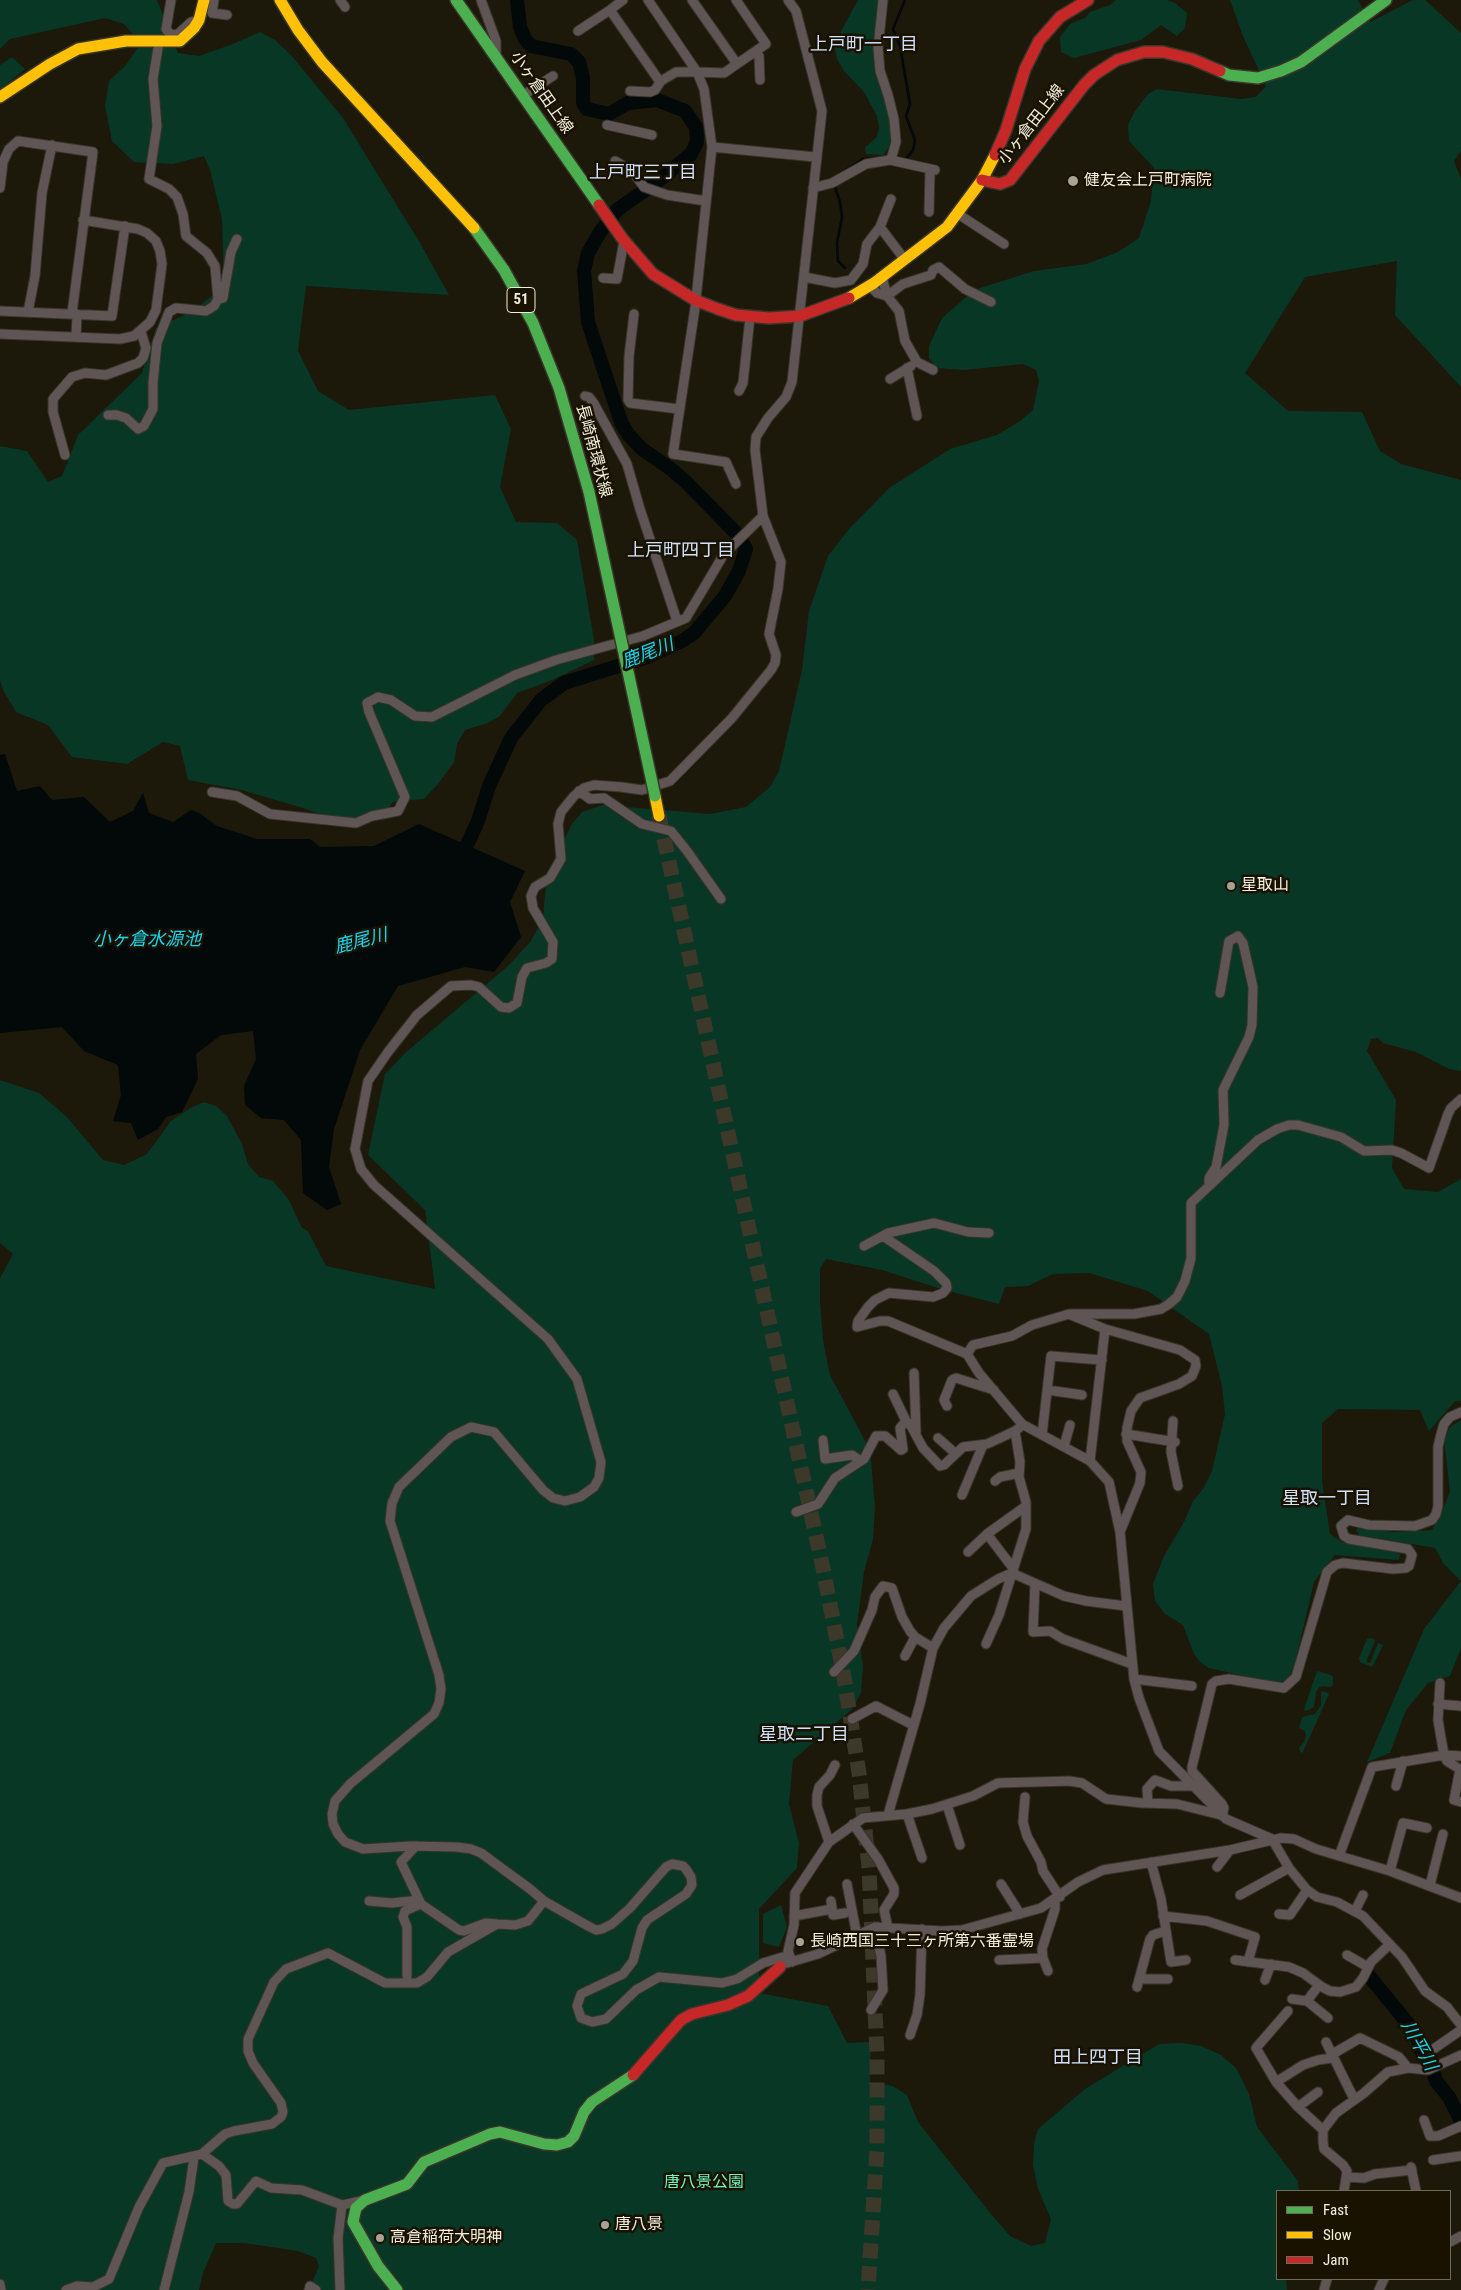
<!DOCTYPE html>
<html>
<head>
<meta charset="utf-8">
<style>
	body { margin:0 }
	#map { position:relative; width:1461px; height:2290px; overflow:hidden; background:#1c180a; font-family:"Roboto Condensed",sans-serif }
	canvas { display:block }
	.legend { position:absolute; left:1276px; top:2190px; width:175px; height:90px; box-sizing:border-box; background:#191200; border:1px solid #706a59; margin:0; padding:6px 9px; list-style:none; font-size:15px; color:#f3eedf }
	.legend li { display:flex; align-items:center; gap:10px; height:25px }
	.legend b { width:25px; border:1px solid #706a59 }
</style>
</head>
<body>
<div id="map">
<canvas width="1461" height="2290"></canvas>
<ul class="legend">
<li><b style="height:6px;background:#4caf50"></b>Fast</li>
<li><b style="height:6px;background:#ffc107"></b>Slow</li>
<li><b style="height:6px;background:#c62828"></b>Jam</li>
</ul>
</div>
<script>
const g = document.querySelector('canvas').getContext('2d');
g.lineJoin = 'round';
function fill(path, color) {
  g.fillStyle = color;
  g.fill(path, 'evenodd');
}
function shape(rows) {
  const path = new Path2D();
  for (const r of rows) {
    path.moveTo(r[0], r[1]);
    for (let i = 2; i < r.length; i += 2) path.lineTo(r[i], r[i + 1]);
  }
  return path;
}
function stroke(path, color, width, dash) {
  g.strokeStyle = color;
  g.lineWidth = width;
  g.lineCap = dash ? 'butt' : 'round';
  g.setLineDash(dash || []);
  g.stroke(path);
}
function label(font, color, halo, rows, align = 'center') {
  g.font = font + ' "Roboto Condensed","Noto Sans JP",sans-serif';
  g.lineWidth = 5;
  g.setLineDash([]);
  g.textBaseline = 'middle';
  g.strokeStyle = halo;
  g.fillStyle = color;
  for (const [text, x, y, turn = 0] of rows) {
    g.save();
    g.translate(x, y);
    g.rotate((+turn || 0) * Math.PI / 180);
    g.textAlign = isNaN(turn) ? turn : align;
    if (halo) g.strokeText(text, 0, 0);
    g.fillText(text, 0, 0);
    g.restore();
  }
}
const green = shape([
	[0,0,157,0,178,53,199,56,233,44,260,32,275,40,291,55,343,118,420,243,449,295,306,286,298,351,318,391,349,410,495,395,511,429,500,487,516,522,557,523,577,540,594,640,594,660,552,680,517,693,500,716,488,723,465,730,457,744,454,762,438,784,424,799,393,802,382,816,337,820,300,807,241,790,188,780,180,746,163,742,127,764,72,757,48,725,16,712,3,690,0,680,0,446,27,451,48,482,62,476,78,435,142,373,156,328,193,311,224,286,222,219,210,170,204,156,173,164,134,162,112,141,105,106,109,81,126,65,141,43,124,24,105,18,10,39,0,49],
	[858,0,878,0,873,59,883,87,893,131,889,147,883,155,866,154,865,147,877,137,879,127,877,116,864,92,844,71,837,59,834,44],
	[1116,0,1167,0,1175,3,1187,13,1185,28,1177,36,1161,25,1141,40,1074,58,1061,52,1060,37,1070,24,1085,18,1090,12,1110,5],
	[1230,0,1358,0,1370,22,1413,0,1425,0,1461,33,1461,151,1454,161,1461,179,1461,387,1395,315,1397,261,1305,277,1245,373,1288,411,1362,412,1380,451,1401,464,1461,480,1461,1071,1449,1069,1416,1052,1383,1043,1378,1038,1371,1039,1367,1051,1396,1100,1392,1168,1404,1189,1438,1192,1461,1179,1461,1401,1455,1401,1429,1431,1420,1410,1338,1409,1322,1423,1322,1480,1330,1534,1342,1542,1381,1548,1400,1554,1399,1560,1335,1555,1314,1582,1293,1671,1287,1679,1279,1684,1209,1668,1200,1662,1194,1654,1183,1625,1165,1614,1155,1601,1153,1584,1164,1556,1184,1522,1193,1501,1203,1489,1212,1471,1225,1414,1222,1386,1209,1334,1148,1291,1089,1273,1053,1274,1028,1286,1005,1287,999,1304,941,1289,882,1270,826,1259,820,1269,820,1301,823,1340,830,1375,870,1450,875,1506,873,1539,864,1572,857,1625,863,1666,861,1693,852,1709,793,1760,789,1804,799,1843,797,1868,759,1909,759,1993,828,2006,847,2043,871,2042,870,2082,893,2086,907,2095,918,2122,991,2214,1010,2236,1031,2246,1045,2243,1051,2219,1038,2189,1033,2165,1034,2143,1038,2129,1085,2089,1159,2044,1182,2043,1201,2046,1221,2055,1236,2068,1249,2094,1257,2127,1298,2181,1299,2191,1277,2191,1277,2279,1286,2279,1287,2290,309,2290,319,2266,316,2258,298,2251,244,2243,216,2243,203,2273,199,2290,0,2290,0,1278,13,1254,0,1243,0,1080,39,1093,66,1116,103,1160,124,1165,147,1154,171,1121,192,1107,204,1102,216,1106,227,1116,242,1144,248,1164,259,1177,273,1181,289,1200,302,1228,308,1231,326,1266,435,1289,425,1210,368,1155,385,1074,405,1053,508,966,531,941,543,918,547,873,572,824,582,812,603,805,710,814,746,807,770,787,779,771,802,670,809,611,828,556,849,529,889,488,950,449,997,435,1020,421,1033,410,1039,381,1036,370,1023,364,964,370,936,368,929,358,929,346,942,318,974,290,1034,271,1086,264,1118,252,1139,238,1151,201,1154,168,1129,141,1128,125,1135,111,1148,94,1157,89,1241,99,1256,97,1266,86,1243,36],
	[12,57,25,69,0,90,0,65],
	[1461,1420,1461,1648,1450,1676,1428,1683,1406,1710,1390,1753,1367,1762,1424,1629,1461,1581,1443,1563,1435,1548,1359,1535,1356,1530,1359,1527,1394,1532,1432,1530,1441,1514,1450,1492,1444,1439,1450,1427],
	[1372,1638,1375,1641,1366,1662,1370,1663,1378,1643,1383,1645,1372,1667,1360,1662,1359,1658,1367,1639],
	[1317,1671,1331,1675,1333,1677,1333,1684,1331,1687,1322,1686,1318,1688,1316,1692,1314,1707,1306,1711,1304,1709],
	[1323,1691,1329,1694,1303,1752,1301,1753,1299,1748,1304,1742,1306,1736,1305,1731,1299,1728,1302,1717,1315,1714,1321,1705,1321,1692],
	[781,1905,787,1927,779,1947,763,1943,763,1914]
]);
const water = shape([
	[5,754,17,791,40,786,52,800,84,797,110,822,133,811,143,793,149,813,173,822,191,810,199,813,217,826,257,839,310,839,320,847,374,846,419,824,525,871,510,902,521,937,494,972,465,967,398,986,360,1050,334,1129,329,1167,341,1204,327,1210,303,1193,301,1140,284,1120,261,1118,245,1105,244,1086,256,1059,253,1031,221,1035,196,1054,198,1079,182,1112,166,1117,158,1129,138,1140,131,1123,113,1121,121,1095,118,1065,84,1051,62,1027,0,1033,0,755]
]);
const stream = shape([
	[905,160,913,150,915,140,906,116,910,104,900,46,893,29,905,0],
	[838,175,863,159,880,158],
	[834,184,840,202,842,217,837,243,838,261,845,268]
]);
const river = shape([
	[459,862,478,821,489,786,511,738,541,700,564,683,647,657,682,641,694,633,725,596,739,571,746,549,738,535,687,483,671,469,642,449,628,434,621,422,588,322,584,271,588,253,600,232,618,209,657,182,691,154,697,142,696,127,685,111,657,100,628,103,609,114,587,109,583,103,583,78,579,62,571,54,531,46,525,39,520,27,517,0],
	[1369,1976,1415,2032,1421,2051,1430,2061,1436,2081,1449,2097,1461,2121]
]);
const highwayTunnel = shape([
	[659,816,823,1568,844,1677,859,1773,869,1868,877,2056,877,2149,868,2290]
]);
const street = shape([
	[171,0,166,29,171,35,178,34,191,22,199,20],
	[214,0,212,13,227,15],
	[340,0,345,7],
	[481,0,496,41,496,57],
	[623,0,610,10,658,79,661,81,676,72,697,72],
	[648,0,697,72],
	[692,0,737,64],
	[736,0,766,44,724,73,697,72,704,89,712,147,695,308,673,454,726,462,736,484],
	[578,31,610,10],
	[756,51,759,56,760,80],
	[630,91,650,92,655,90,661,81],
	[522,96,553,76],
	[607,125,652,135],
	[712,147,815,157],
	[890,160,935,170],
	[615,161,632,171,644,187,667,195,706,201],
	[0,188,3,162,9,149,18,141,93,152,72,313],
	[813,188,832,183,866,164,890,160,892,156,896,142,894,119,888,95,880,71,878,48,883,0],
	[929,212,930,169],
	[958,214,1004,244],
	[880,227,905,260],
	[804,277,835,283,851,280,863,264,867,244,880,227,891,199],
	[882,277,887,296,899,311,905,341,917,362,933,370],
	[603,278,617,279,624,241],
	[870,286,877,293,887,296,903,284,931,275,933,270,939,267,965,289,991,302],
	[218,299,223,298,231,252,237,239],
	[0,311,112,316,125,226],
	[28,312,35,276,42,193,52,145],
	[634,314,629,356,628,400,630,403,679,409],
	[0,334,120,339,134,336,150,322,156,310,162,264,160,251,156,241,147,233,138,229,83,220],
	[76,337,77,314],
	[907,368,917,416],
	[890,379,911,366],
	[739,391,743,383,750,317],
	[585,396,589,397,593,402,627,464,640,509,677,621],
	[108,415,117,415,126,418,138,429,144,426,153,409,153,383,157,343,169,312,176,308,206,311,214,306,218,299,215,266,207,253,186,236,183,214,177,197,169,189,149,179,157,126,153,79,159,42],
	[65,455,53,412,53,399,72,377,85,373,106,375,138,363,143,358,146,348,141,332],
	[579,791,590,799,604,798,642,824,671,831,687,851,721,899],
	[212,792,237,796,270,814,356,823,372,816,398,811,405,797,369,712,367,703,378,697,391,700,415,716,432,717,515,675,556,660,643,636,686,618,724,554,763,516],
	[1461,1099,1451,1108,1448,1114,1429,1168,1401,1153,1392,1150,1364,1151,1341,1137,1298,1125,1289,1125,1277,1129,1258,1140,1191,1203,1191,1258,1185,1281,1177,1297,1169,1304,1161,1309,1134,1314,1069,1314,1032,1325,1012,1336,973,1345,967,1354,979,1373,1022,1424,1090,1461,1109,1482,1120,1532,1134,1679,1139,1698,1159,1751,1226,1819,1272,1839,1289,1868,1307,1890,1317,1897,1337,1902,1363,1916,1402,1957,1425,1991,1447,2007,1461,2025],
	[1209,1186,1209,1178,1216,1167,1224,1125,1223,1090,1249,1037,1252,1025,1253,987,1243,943,1238,936,1229,941,1220,993],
	[883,1236,934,1271,946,1283,947,1288,943,1293,933,1297,889,1293,875,1300,868,1307,858,1321,857,1327,880,1321,888,1321,967,1354],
	[864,1246,888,1233,934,1223,968,1232,989,1233],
	[1071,1315,1105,1329,1180,1350,1195,1360,1196,1366,1192,1376,1179,1384,1140,1398,1131,1411,1127,1428,1127,1441,1141,1472,1140,1483,1120,1532],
	[914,1373,916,1432],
	[1048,1390,1082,1395],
	[893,1394,906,1421],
	[947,1406,944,1400,952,1380,956,1378,994,1390],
	[1173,1421,1171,1452,1178,1486],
	[1126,1434,1175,1442],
	[1042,1435,1051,1356,1102,1360],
	[938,1438,955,1453],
	[823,1440,825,1459,852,1455,861,1461],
	[1064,1446,1070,1425],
	[1090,1461,1105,1329],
	[995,1481,1000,1477,1019,1473],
	[962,1495,983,1445],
	[796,1512,818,1504,835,1478,864,1459,876,1436,885,1436,901,1450,903,1449,900,1428,906,1421,910,1424,923,1448,940,1466,944,1465,963,1447,987,1444,1015,1431],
	[987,1534,1013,1568],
	[968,1552,987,1534,1026,1506],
	[1035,1584,1033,1632,1050,1631,1063,1639,1132,1664],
	[986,1644,999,1615,1026,1529,1026,1502,1019,1477,1020,1462,1015,1431,1019,1428],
	[905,1656,915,1637],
	[834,1672,854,1651,872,1610,875,1597,883,1586,892,1588,902,1617,910,1631,915,1637,933,1648],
	[1134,1679,1192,1686],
	[1440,1683,1438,1720,1444,1755,1447,1761,1461,1770],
	[1438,1704,1461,1706],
	[852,1719,876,1706,913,1725],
	[1460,1769,1454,1800,1461,1802],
	[1396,1786,1403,1761],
	[1025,1797,1023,1822,1027,1836,1041,1862,1043,1871,1060,1897],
	[1148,1803,1147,1789,1155,1780,1171,1786,1194,1786],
	[947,1805,960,1845],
	[907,1814,922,1858],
	[888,1815,920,1704,933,1648,944,1628,971,1596,998,1579,1012,1573,1064,1596,1086,1601,1126,1606],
	[1222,1816,1224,1808,1222,1804,1192,1771,1192,1767,1212,1684,1216,1681,1229,1679,1284,1688,1296,1677,1327,1572,1335,1565,1343,1563,1393,1569,1406,1568,1409,1566,1412,1555,1408,1549,1349,1539,1344,1536,1341,1526,1348,1520,1369,1525,1415,1526,1432,1520,1436,1514,1438,1506,1438,1447,1441,1434,1444,1424,1450,1417,1461,1412],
	[853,1824,878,1859,894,1888,894,1894,884,1910,888,1928],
	[829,1842,817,1806,817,1795,819,1787,830,1775,835,1765],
	[416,1846,401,1862,421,1904,459,1930,464,1931,486,1923,497,1924],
	[1339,1856,1372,1767,1444,1755,1461,1756],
	[1151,1862,1161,1899,1171,1962,1186,1960],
	[1217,1867,1230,1850],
	[1390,1871,1403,1823,1427,1828],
	[847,1884,857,1936],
	[1001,1884,1020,1914],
	[1430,1885,1443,1834],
	[1240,1895,1289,1868],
	[369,1901,392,1903,419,1900],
	[544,1901,530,1889,481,1853,471,1849,457,1847,411,1846,363,1849,345,1842,338,1834,333,1824,332,1814,335,1801,350,1784,434,1714,439,1703,441,1689,439,1675,390,1521,392,1503,399,1487,451,1437,471,1427,494,1432,543,1490,553,1498,565,1501,580,1497,594,1487,599,1478,601,1462,577,1379,548,1339,374,1185,361,1169,355,1149,368,1081,388,1052,417,1015,451,986,471,985,479,987,501,1007,509,1008,517,1003,522,977,527,968,546,963,552,959,553,942,533,908,531,896,535,887,550,878,561,859,558,824,561,812,574,796,584,788,594,785,621,787,642,790,670,781,732,718,771,670,775,663,776,655,769,634,778,589,781,562,763,516,755,450,756,437,768,418,786,397,792,382,822,111,796,11,788,0],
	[831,1901,833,1915,845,1913],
	[1355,1911,1363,1895],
	[1279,1914,1290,1915,1307,1890],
	[794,1916,832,1909],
	[1163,1916,1207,1921,1255,1937,1248,1962],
	[1347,1955,1368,1967],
	[999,1960,1043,1958],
	[1235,1960,1289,1967,1303,1973,1322,1987,1330,1991,1340,1992,1356,1987,1363,1978,1371,1962,1390,1944],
	[792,1962,788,1951,794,1925,795,1893,829,1842,863,1818,907,1814,932,1809,973,1796,998,1783,1069,1781,1082,1783,1106,1799,1142,1803,1177,1804,1221,1815],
	[787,1963,818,1954,875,1927,941,1931,962,1930,1041,1908,1078,1882,1103,1870,1230,1850,1281,1838,1294,1839,1316,1849,1390,1871,1461,1898],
	[1048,1971,1043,1958,1042,1949,1055,1909,1055,1900],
	[407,1976,407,1927,403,1917,405,1911,421,1904],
	[1140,1979,1168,1979],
	[1265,1980,1271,1964],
	[1137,1987,1150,1939,1153,1935,1165,1931],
	[1292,1999,1307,2001,1319,1985],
	[1307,2001,1328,2018],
	[871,2010,883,1990,881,1956,875,1927],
	[1288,2011,1256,2048,1276,2082,1298,2107,1323,2130],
	[910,2035,917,2015,920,1995,922,1929],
	[1326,2042,1354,2099],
	[1432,2050,1461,2030],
	[1331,2055,1360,2038,1399,2057,1408,2068],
	[1276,2082,1303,2065,1318,2060,1332,2058],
	[1298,2107,1318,2092],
	[1424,2120,1430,2136,1438,2136,1461,2126],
	[202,2154,219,2166,226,2175,228,2201,233,2204,237,2204,256,2181,271,2188,302,2190,342,2205,365,2200],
	[1433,2160,1461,2156],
	[1411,2167,1416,2191],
	[1346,2177,1364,2178,1375,2174,1412,2170],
	[1344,2191,1347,2171,1343,2165,1324,2149,1323,2142,1323,2130,1336,2113,1364,2093,1388,2072,1408,2068,1428,2070,1461,2055],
	[1450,2242,1461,2236],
	[0,2284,1,2290],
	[66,2290,77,2286,93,2287,109,2279,139,2207,163,2163,202,2154,225,2134,234,2131,272,2124,281,2117,283,2112,281,2103,253,2063,248,2051,248,2039,274,1982,286,1969,328,1953,385,1983,417,1983,427,1977,448,1952,497,1924,515,1925,528,1921,544,1901,588,1926,596,1930,602,1929,612,1924,630,1908,666,1867,672,1864,683,1866,686,1869,691,1877,692,1885,686,1894,647,1920,642,1928,633,1961,623,1974,581,1994,577,2006,581,2018,592,2022,606,2019,636,1990,659,1977,722,1983,737,1979,763,1963,783,1957,792,1962],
	[164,2290,189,2192,194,2157],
	[309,2290,310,2286,316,2290],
	[340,2290,338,2238,342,2205],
	[1324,2290,1327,2279],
	[1379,2290,1384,2279]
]);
const fast = shape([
	[456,0,599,205],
	[1220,71,1229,75,1258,78,1281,71,1301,62,1386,0],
	[474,228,504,270,533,323,559,388,589,492],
	[397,2290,378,2266,353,2222,356,2208,365,2200,407,2184,424,2162,490,2134,500,2132,544,2144,557,2145,568,2142,574,2136,584,2112,592,2102,633,2075]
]);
const slow = shape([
	[280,0,298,30,322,62,474,228],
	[0,97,50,64,78,49,126,41,180,41,194,28,199,20,204,0],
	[849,298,874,283,947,227,982,180,995,155],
	[655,796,659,816]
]);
const jam = shape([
	[995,155,1006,130,1025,69,1039,41,1060,17,1088,0],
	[982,180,1000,184,1010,180,1084,85,1094,75,1117,60,1144,52,1163,52,1192,59,1220,71],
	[599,205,622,238,653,274,695,300,718,309,736,315,769,318,800,316,849,298],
	[633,2075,681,2020,692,2014,728,2005,748,1996,780,1967]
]);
const fastBridge = shape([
	[589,492,655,796]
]);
const markers = [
	[1073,181,6,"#a8a394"],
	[1231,886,5,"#a8a394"],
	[800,1942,5,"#a8a394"],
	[605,2225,5,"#a8a394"],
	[380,2238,5,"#a8a394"]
];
const shields = [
	[521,300,28]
];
const shieldNames = [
	["51",521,300]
];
const streetNames = [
	["小ヶ倉田上線",541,93,55],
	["小ヶ倉田上線",1032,125,-52],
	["長崎南環状線",593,451,75]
];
const poiNames = [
	["健友会上戸町病院",1084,181],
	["星取山",1241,886],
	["長崎西国三十三ヶ所第六番霊場",810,1942],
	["唐八景",615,2225],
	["高倉稲荷大明神",390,2238]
];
const parkNames = [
	["唐八景公園",704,2183]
];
const neighbourhoodNames = [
	["上戸町一丁目",864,45],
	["上戸町三丁目",643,173],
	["上戸町四丁目",681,551],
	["星取一丁目",1327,1499],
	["星取二丁目",804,1735],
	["田上四丁目",1098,2058]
];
const waterNames = [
	["鹿尾川",648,654,-21],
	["小ヶ倉水源池",147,940],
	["鹿尾川",361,942,-14],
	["川平川",1418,2046,61]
];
fill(green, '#093726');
fill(water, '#030809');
stroke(stream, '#030809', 2.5);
stroke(river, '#030809', 14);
stroke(highwayTunnel, '#3c382a', 15, [15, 8]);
stroke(street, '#38352a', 11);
stroke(fast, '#38352a', 14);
stroke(slow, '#38352a', 14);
stroke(jam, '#38352a', 14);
stroke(street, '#605555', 9);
stroke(fast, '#4caf50', 11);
stroke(slow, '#ffc107', 11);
stroke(jam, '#c62828', 11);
stroke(fastBridge, '#38352a', 14, []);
stroke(fastBridge, '#4caf50', 11);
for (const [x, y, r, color] of markers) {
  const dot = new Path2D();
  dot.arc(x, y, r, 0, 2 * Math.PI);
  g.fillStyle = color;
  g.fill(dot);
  stroke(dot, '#191200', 2);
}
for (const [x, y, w] of shields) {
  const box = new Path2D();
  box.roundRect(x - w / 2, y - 12.5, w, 25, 4);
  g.fillStyle = '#191200';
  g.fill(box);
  stroke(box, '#f3eedf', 1);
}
label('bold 15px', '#f3eedf', null, shieldNames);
label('16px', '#f3eedf', '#191200', streetNames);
label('16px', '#f3eedf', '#191200', poiNames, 'left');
label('16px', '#72f4c1', '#191200', parkNames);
label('18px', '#d1e1fb', '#191200', neighbourhoodNames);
label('italic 18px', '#17d6f2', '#191200', waterNames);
</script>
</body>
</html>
